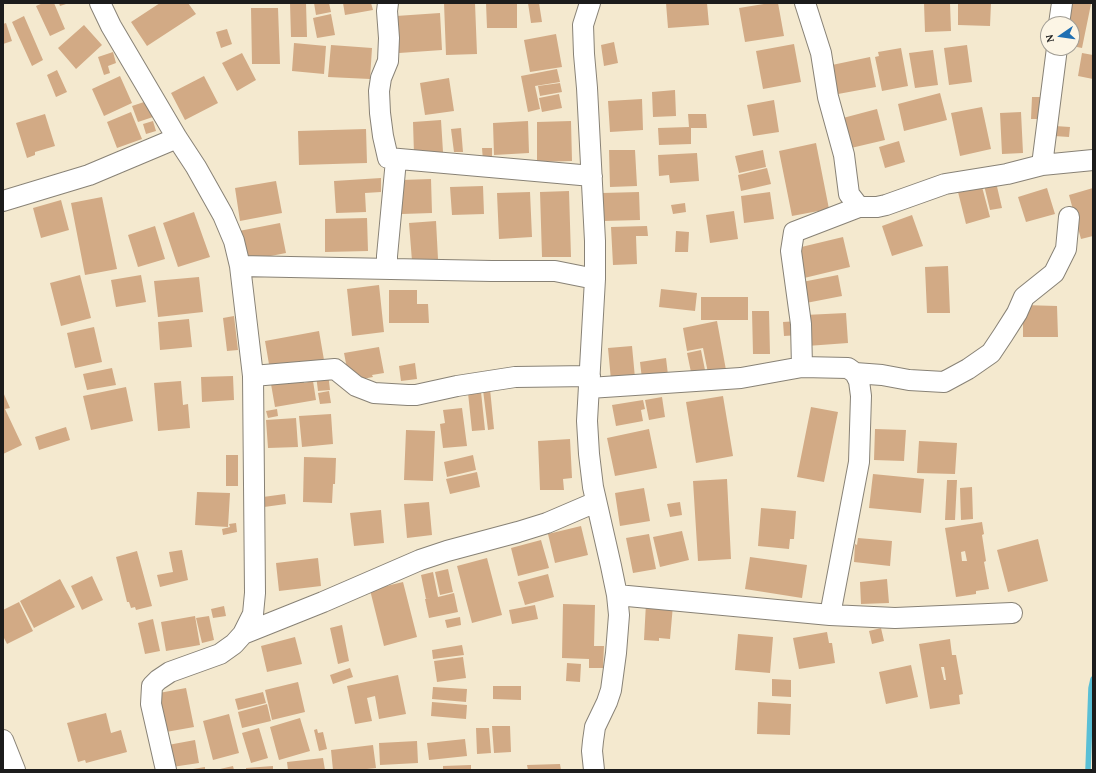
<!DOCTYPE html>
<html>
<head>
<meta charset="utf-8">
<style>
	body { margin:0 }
	#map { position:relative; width:1096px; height:773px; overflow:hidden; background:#f4e9cf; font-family:"Gentium Book Plus",serif }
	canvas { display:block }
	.frame { position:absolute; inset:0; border:4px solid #1c1c1c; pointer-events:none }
	.north { position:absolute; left:1040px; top:16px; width:40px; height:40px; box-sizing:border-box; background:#fcf5e5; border:1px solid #a29e95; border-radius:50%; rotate:257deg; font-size:11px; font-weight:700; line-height:16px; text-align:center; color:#1c1c1c }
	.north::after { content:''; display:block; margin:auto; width:14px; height:18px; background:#1f6fb2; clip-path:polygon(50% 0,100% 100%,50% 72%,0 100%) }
</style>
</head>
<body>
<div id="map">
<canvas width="1096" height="773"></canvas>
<div class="frame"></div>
<div class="north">N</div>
</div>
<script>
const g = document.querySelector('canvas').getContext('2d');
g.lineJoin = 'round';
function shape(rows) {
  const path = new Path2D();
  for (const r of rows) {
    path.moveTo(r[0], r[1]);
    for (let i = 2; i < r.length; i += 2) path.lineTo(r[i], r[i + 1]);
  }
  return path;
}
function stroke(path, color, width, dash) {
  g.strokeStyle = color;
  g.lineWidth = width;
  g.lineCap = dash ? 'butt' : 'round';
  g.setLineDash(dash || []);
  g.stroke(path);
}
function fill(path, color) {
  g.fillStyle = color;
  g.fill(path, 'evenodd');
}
const stream = shape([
	[1088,770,1091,688,1093,679]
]);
const building = shape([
	[43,3,54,3,65,29,50,36,36,6],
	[59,3,69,3,60,6],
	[160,3,188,3,196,14,147,46,131,22],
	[290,3,306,3,307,37,291,37],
	[314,3,329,3,331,12,316,15],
	[343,3,371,3,373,10,345,15],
	[444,3,475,3,477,54,446,55],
	[486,3,517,3,517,28,487,28],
	[528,3,539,3,542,22,531,23],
	[666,3,707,3,709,25,668,28],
	[770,3,778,3,784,36,745,42,739,8],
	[924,3,950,3,951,31,925,32],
	[958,3,991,3,990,26,958,25],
	[1066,3,1091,4,1082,48,1072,46,1072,24,1062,24],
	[251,8,278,8,280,64,252,64],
	[440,13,442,50,399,53,396,16],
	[331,14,335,35,317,38,313,18],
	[24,16,43,60,32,66,12,22],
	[6,23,12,41,3,44,3,24],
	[84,25,102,45,76,69,58,48],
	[227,29,232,44,221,48,216,32],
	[556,34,562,67,530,72,524,40],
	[614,42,618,63,604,66,601,45],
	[294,43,326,46,324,74,292,71],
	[794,44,801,82,763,89,756,51],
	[331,45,372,48,370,79,328,77],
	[967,45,972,82,949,85,944,48],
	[901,48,908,86,882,91,875,57,879,56,878,52],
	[933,50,938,85,915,88,909,53],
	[113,52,116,63,108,66,110,73,104,75,98,57],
	[242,53,256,80,237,91,222,63],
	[1082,53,1093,55,1093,79,1078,76],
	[870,57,876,87,838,94,832,65],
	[557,69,560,82,535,86,540,109,528,112,521,76],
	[57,70,67,92,56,97,47,75],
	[120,76,132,103,104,116,92,89],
	[204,76,218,103,185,120,171,93],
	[449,78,454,111,425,115,420,83],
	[560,83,562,92,540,96,538,86],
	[675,90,676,116,653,117,652,92],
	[940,93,947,120,904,131,898,104],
	[559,94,562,108,542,112,539,98],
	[1032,97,1040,97,1039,119,1031,119],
	[642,99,643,130,610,132,608,101],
	[774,100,779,132,753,136,747,105],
	[147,101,153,117,138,122,132,106],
	[982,107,991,149,960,156,951,113],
	[877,109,885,140,851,148,843,118],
	[131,112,142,139,117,148,107,122],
	[1021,112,1023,153,1002,154,1000,113],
	[45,114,55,146,35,152,35,155,27,158,16,123],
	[688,114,706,114,707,128,691,128,691,144,659,145,658,128,689,127],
	[441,120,443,152,414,154,413,122],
	[153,121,156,131,146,134,143,124],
	[528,121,529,153,494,155,493,123],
	[571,121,572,161,537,162,537,122],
	[1055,126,1070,127,1069,137,1054,136],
	[461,128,463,152,454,152,451,129],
	[366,129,367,163,299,165,298,131],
	[899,141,905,162,885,168,879,147],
	[816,143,829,209,792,216,779,151],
	[482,148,492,148,492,160,483,161],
	[609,150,635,150,637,186,610,187],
	[763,150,766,167,739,173,735,156],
	[697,153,699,181,670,183,669,175,659,176,658,155],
	[767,168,771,184,741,191,738,175],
	[381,178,381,192,365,193,366,212,336,213,334,181],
	[995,178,1002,208,990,210,983,181],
	[431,179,432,213,402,214,401,180],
	[276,181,282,213,240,221,235,188],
	[981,183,990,217,966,224,957,188],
	[483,186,484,214,452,215,450,187],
	[1047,188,1055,214,1026,222,1018,197],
	[1093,188,1093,236,1081,239,1069,195],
	[569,191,571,257,542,257,540,192],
	[530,192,532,237,499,239,497,193],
	[639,192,640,220,603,221,602,193],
	[770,192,774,219,744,223,741,196],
	[102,197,117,269,85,275,71,203],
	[61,200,69,230,41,238,33,208],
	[685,203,686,212,673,214,671,205],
	[734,211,738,239,710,243,706,215],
	[194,212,210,257,178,267,163,223],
	[912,215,923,246,892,256,882,226],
	[367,218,368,251,325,252,325,219],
	[436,221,438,259,412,261,409,223],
	[280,223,286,253,245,261,239,231],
	[155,226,165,259,138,267,128,235],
	[647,226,648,236,636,236,637,264,613,265,611,227],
	[676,231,689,232,688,252,675,252],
	[843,237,850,267,800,279,793,249],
	[948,266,950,313,927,313,925,267],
	[80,275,91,318,61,326,50,283],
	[141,275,146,302,116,307,111,280],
	[838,275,842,296,806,303,802,282],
	[199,277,203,312,158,317,154,281],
	[379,285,384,332,352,336,347,289],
	[661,289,697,293,695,311,659,307],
	[389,290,417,290,417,304,428,304,429,323,389,323],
	[701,297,748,297,748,320,701,320],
	[1023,305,1057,306,1058,337,1023,337],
	[752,311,769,311,770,354,753,354],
	[846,313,848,343,807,346,805,315],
	[234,316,238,350,227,351,223,318],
	[189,319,192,347,160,350,158,322],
	[717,321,726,370,708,373,703,348,687,351,683,328],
	[799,321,800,335,784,336,783,322],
	[94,327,102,362,75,368,67,333],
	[319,331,324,360,270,370,265,341],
	[632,346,635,378,611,380,608,348],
	[379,347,384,373,372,375,373,377,357,380,349,379,344,353],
	[701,350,706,375,692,377,687,353],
	[666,358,668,375,642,379,640,362],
	[415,363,417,379,401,381,399,366],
	[112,368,116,385,87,390,83,374],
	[328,373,330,390,318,391,316,375],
	[233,376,234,400,202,402,201,377],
	[303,379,304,383,313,381,316,400,275,407,271,384],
	[181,381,183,405,188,404,190,428,158,431,154,383],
	[126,387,133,421,91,430,83,396],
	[490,389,494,429,488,430,483,390],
	[329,391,331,403,320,404,318,393],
	[3,392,10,408,5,409,22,445,3,454],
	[481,392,485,430,472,431,468,393],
	[723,396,733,456,696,463,686,402],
	[662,397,665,417,649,420,645,400],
	[643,400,645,409,641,410,643,421,616,426,612,405],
	[811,407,838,412,824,482,797,477],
	[462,408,467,446,443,448,440,424,445,423,443,410],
	[277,409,278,416,268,418,266,411],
	[331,414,333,444,302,447,299,416],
	[296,418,298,447,268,448,266,420],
	[66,427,70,440,39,450,35,437],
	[649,429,657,468,615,476,607,438],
	[875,429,906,430,904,461,874,460],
	[406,430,435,431,433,481,404,480],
	[570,439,572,478,563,479,564,490,540,490,538,441],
	[919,441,957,443,955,474,917,473],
	[226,455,238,455,238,486,226,486],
	[473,455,476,470,447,477,444,462],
	[304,457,336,458,335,484,333,484,332,503,303,502],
	[477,472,480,487,450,494,446,479],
	[873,474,924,479,921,513,869,508],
	[727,479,731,559,698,561,693,481],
	[947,480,957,480,955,520,945,520],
	[972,487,973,519,961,520,960,488],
	[644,488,650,521,620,526,615,493],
	[197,492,230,493,228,527,195,525],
	[285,494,286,504,264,507,263,497],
	[429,502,432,535,407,538,404,504],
	[680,502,682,515,670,517,667,504],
	[761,508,796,511,794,539,790,539,789,549,758,546],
	[381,510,384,543,354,546,350,513],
	[982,522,984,534,982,535,986,561,984,562,989,589,976,591,976,594,956,597,945,528],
	[965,551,967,561,962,561,961,552],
	[236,523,237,532,223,535,222,529,230,527,229,524],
	[581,526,588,555,555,563,548,534],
	[682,531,689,560,660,567,653,537],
	[649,534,656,569,633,573,626,538],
	[858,538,892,541,890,566,854,562,855,544,857,545],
	[1038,539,1048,581,1008,592,997,550],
	[541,540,549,568,518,576,511,548],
	[182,550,188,580,160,587,157,575,173,572,169,552],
	[137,551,152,606,136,610,135,607,131,608,129,602,127,602,116,557],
	[750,557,807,565,802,598,745,589],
	[318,558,321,586,279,591,276,563],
	[487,558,502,615,472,623,457,566],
	[448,569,453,592,440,595,435,572],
	[433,572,438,597,454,593,458,612,429,618,425,599,432,598,426,599,421,575],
	[548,574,554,597,525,605,518,582],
	[92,576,103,600,82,610,71,586],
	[60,579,75,607,34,628,20,601],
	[887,579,889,603,861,604,860,582],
	[403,582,417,637,384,646,370,590],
	[19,602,33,631,7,644,3,636,3,610],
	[646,603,673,605,670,639,659,638,659,641,644,640],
	[563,604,595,605,594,646,604,646,603,668,589,668,589,659,562,658],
	[535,605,538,619,512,624,509,610],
	[224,606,226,616,213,618,211,609],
	[195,616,200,645,166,651,161,622],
	[209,616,214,640,202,643,196,618],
	[460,617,461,625,447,628,445,620],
	[153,619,160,651,145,654,138,623],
	[342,625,349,661,338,664,330,628],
	[881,628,884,641,872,644,869,631],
	[827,632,829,643,832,643,835,663,799,669,793,638],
	[738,634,773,637,770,673,735,670],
	[295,637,302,664,267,672,261,646],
	[950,639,952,655,956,655,963,694,959,695,960,704,930,709,919,644],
	[941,667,944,667,946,680,944,680],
	[462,645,464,655,433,659,432,650],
	[463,657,466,678,437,682,434,661],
	[567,663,581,664,580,682,566,681],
	[911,665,918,697,886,704,879,672],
	[350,668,353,677,333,684,330,675],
	[398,675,406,714,379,719,375,696,367,698,372,721,355,724,347,686],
	[772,679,791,680,791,697,772,696],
	[298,682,305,712,272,720,265,690],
	[493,686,521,686,521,700,493,699],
	[433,687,467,689,466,702,432,699],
	[186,688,194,727,166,732,159,693],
	[263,692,266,703,238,710,235,699],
	[432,702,467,705,466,719,431,716],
	[758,702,791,704,790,735,757,734],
	[267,704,271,721,242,728,238,712],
	[106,713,111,733,121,730,127,752,86,763,85,760,78,762,67,723],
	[229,714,239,753,213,760,203,721],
	[300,718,310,751,279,760,270,727],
	[492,726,510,726,511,752,494,753],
	[259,728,268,758,251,763,242,733],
	[476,728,489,728,491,753,477,754],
	[317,729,318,733,323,732,327,749,319,751,314,730],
	[465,739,467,756,429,760,427,743],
	[195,740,199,763,172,767,168,745],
	[417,741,418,763,380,765,379,743],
	[373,745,376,768,358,770,333,770,331,750],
	[323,758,325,770,288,770,287,762],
	[560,764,561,770,528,770,527,765],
	[471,765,471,770,443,770,443,766],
	[233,766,234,770,220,770,220,769],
	[273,766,273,770,246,770,246,768],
	[205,767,205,770,193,770,193,769]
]);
const minor = shape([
	[100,3,111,26,177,138,196,167,223,215,234,241,240,266,253,376,255,593,253,614,243,634,234,644,220,654,170,672,158,680,152,686,151,704,166,770],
	[388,3,387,11,389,38,388,61,381,78,379,91,380,113,383,136,388,158,592,176],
	[590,3,583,25,584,54,587,88,595,241,595,279,587,421,589,454,593,487,611,566,617,595,619,615,616,653,611,690,607,702,595,727,593,741,592,751,594,770],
	[805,3,821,53,828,97,844,155,849,194,859,207,877,207,886,205,945,184,1007,174,1042,165,1093,160],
	[1059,24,1062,3],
	[1042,165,1057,48],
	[3,201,89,175,177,138],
	[240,266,492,271,555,271,595,279],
	[387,269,387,256,396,160],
	[802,367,801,324,791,251,794,232,859,207],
	[855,373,882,375,909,380,944,382,968,369,991,353,1003,335,1017,313,1024,297,1054,273,1066,249,1069,217],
	[253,376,335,369,356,386,374,393,408,395,416,395,457,386,515,377,590,376],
	[589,388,741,378,802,367,848,368,855,373,859,381,861,396,859,462,830,615],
	[617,595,830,615,895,618,1012,613],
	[243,634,323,602,420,560,447,551,518,532,547,523,596,502],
	[3,740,15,770]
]);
stroke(stream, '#59bfd6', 5.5);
fill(building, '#d2aa85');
stroke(minor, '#888276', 22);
stroke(minor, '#fff', 20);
</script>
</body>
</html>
